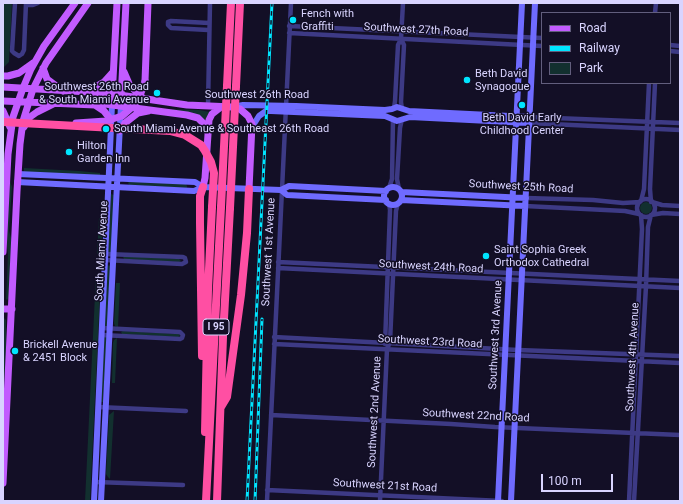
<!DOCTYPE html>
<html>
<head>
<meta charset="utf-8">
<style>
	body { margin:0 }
	#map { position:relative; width:683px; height:504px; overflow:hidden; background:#130f26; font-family:Roboto,sans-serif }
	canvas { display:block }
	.frame { position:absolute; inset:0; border:4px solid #d9d4ff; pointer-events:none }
	.legend { position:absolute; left:541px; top:12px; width:130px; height:72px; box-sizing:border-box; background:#130f26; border:1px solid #625e7d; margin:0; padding:5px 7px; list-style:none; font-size:12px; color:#d9d4ff }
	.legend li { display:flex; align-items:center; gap:8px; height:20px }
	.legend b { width:20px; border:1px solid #625e7d }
	.scale { position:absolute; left:541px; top:474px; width:72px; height:18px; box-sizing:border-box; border:2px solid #d9d4ff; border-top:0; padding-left:5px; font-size:12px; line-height:14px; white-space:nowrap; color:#d9d4ff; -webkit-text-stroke:3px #130f26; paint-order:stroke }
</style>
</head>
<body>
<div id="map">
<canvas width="683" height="504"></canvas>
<div class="frame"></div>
<ul class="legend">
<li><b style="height:5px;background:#c25bff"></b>Road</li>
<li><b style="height:5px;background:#00e5ff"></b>Railway</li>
<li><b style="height:11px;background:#12302f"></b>Park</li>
</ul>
<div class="scale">100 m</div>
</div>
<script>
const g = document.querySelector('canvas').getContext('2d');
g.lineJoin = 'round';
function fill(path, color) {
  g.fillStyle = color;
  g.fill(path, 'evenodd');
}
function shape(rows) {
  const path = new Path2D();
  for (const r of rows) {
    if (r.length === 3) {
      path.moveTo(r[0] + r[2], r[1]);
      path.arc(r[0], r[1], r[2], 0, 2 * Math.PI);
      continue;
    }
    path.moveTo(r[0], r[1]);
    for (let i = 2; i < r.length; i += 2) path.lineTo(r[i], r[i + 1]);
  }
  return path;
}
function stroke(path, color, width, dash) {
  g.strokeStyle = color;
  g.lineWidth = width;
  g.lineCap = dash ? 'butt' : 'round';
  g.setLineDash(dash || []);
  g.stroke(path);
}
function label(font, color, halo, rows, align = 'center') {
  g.font = font + ' Roboto,sans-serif';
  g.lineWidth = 3;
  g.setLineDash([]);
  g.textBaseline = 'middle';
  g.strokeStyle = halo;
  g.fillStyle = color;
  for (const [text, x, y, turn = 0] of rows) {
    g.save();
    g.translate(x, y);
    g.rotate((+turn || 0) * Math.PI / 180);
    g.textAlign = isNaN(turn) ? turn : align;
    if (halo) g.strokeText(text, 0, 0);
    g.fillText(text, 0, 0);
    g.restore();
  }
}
const green = shape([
	[3,3,12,3,9,62,3,68],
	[161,109,199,110,210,112,207,119,204,120],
	[24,168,79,171,100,173,100,175,24,172],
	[10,181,12,187,9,231,12,241,9,298,7,300,6,299,8,254,6,239],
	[130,181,186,184,187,186,187,188,129,185,128,183],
	[111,194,114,195,112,251,110,253,108,252],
	[646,208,6],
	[99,218,103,219,102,253,100,254,97,254],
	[125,256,179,259,181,261,179,262,124,259,123,257],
	[106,265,111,266,108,325,105,327,104,325],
	[96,274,101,275,90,501,85,501],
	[116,283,120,283,118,327,115,326,114,323],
	[4,318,6,320,6,348,3,415,3,319],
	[123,331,179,334,180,336,178,337,122,334,121,332],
	[104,336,107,337,103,402,101,402],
	[117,338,115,383,112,383,113,343,114,340],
	[114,411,110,479,108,477,106,474,109,415]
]);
const street = shape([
	[15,3,12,51,14,53,19,56,22,54,24,50,26,3],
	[26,5,33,5,38,3],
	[655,13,656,3],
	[289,26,542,38],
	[208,30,171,28,168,25,168,22,171,21,209,23],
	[289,33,542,46],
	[401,39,404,45,401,102,402,109],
	[670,45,680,46],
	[670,51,680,52],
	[208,106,210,3],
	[394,108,395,101,398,45,401,39,403,3],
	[530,117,680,123],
	[529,123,680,130],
	[389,188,392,179,393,119],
	[399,189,397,179,400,128,402,119],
	[526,198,593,200,623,203,640,202],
	[646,208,9],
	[641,201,644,189,649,83],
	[651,202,650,189,655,83],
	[652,202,662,205,680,206],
	[525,206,625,211,639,214],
	[651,215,663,213,680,214],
	[105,260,182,264,186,262,185,258,183,257,106,254],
	[278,262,680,281],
	[278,268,680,288],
	[102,335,180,339,182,338,183,335,180,332,102,328],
	[274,337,518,350,680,356],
	[274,344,680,363],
	[385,344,390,210,389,203],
	[98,407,186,411],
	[271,415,451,424,495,427,680,435],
	[95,482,183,485],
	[267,490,502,501],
	[267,501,291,3],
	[380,501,387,349,390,342,396,211,398,203],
	[629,501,642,229,641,215],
	[634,501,646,286,648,227,651,215]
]);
const secondary = shape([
	[232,107,243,105,296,106,385,110,392,109,397,107,409,111,530,117],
	[252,127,259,116,266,111,271,111,385,116,397,121,410,117,529,123],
	[18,174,195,182,203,187],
	[17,182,194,191,203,187,281,190,289,186,386,191],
	[393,196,9],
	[281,190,287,195,386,200],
	[401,192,526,198],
	[401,200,525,206],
	[94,501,112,105],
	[101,501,121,105],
	[498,501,522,3],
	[511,501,535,3]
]);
const primary = shape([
	[43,68,47,79,63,91],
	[124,72,130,86,143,98],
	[3,76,8,76,19,73,33,63],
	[145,81,148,3],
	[3,87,106,93,187,105,232,107,240,109,248,116,252,124,249,189],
	[87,92,104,82,113,72],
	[112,98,117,3],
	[121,99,126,3],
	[3,101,95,105,105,104,187,115,198,118,204,124,207,131],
	[95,105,104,111,111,120],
	[3,111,10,127],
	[24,127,30,117,37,112,53,104],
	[120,131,125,123,134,116,138,113,148,111],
	[203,187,205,178,209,120,212,114,221,107],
	[3,252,8,154,13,117,23,88,31,69,44,46,75,3],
	[3,309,12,309],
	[3,483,17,191,20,144,23,121,33,89,46,63,88,3]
]);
const highway = shape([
	[227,86,231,3],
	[236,86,240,3],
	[202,356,200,223,200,196,203,187],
	[221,407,227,397,241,295,247,233,249,189],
	[205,432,208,290,212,207],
	[206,501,221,207],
	[217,501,223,337,230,208]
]);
const rail = shape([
	[247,501,272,3],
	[255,501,262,319]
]);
const primaryBridge = shape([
	[76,123,106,121,122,116,130,109,138,100,143,88,145,81]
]);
const highwayBridge = shape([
	[3,122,170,131,185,135,201,145,205,151,211,162,214,173,212,207],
	[221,207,227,86],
	[230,208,236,86]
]);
const markers = [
	[293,20,4,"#00e5ff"],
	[467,80,4,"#00e5ff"],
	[157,93,4,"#00e5ff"],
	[522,105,4,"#00e5ff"],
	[106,129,4,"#00e5ff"],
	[69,152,4,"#00e5ff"],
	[486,256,4,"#00e5ff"],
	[15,351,4,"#00e5ff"]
];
const shields = [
	[216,327,26]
];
const shieldNames = [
	["I 95",216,327]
];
const poiNames = [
	["Fench with",301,14],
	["Graffiti",301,27],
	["Beth David",475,74],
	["Synagogue",475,87],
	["Southwest 26th Road",149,87,"right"],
	["& South Miami Avenue",149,100,"right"],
	["Beth David Early",522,118,"center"],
	["Childhood Center",522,131,"center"],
	["South Miami Avenue & Southeast 26th Road",114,129],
	["Hilton",77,146],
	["Garden Inn",77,159],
	["Saint Sophia Greek",494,250],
	["Orthodox Cathedral",494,263],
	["Brickell Avenue",23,345],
	["& 2451 Block",23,358]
];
const streetNames = [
	["Southwest 27th Road",416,30,3],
	["Southwest 26th Road",257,95],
	["Southwest 25th Road",521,187,3],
	["South Miami Avenue",102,251,-87],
	["Southwest 1st Avenue",269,252,-87],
	["Southwest 24th Road",431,267,3],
	["Southwest 3rd Avenue",496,335,-87],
	["Southwest 23rd Road",430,342,3],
	["Southwest 4th Avenue",633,357,-87],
	["Southwest 2nd Avenue",375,412,-87],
	["Southwest 22nd Road",476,416,3],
	["Southwest 21st Road",385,486,3]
];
fill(green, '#12302f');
stroke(street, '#3d3a85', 4.5);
stroke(secondary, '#6f6bff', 6);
stroke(primary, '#c25bff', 7);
stroke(highway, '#ff4fa3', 8);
stroke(rail, '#00e5ff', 3);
stroke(rail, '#130f26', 1.5, [4.5]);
stroke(primaryBridge, '#c25bff', 7);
stroke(highwayBridge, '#ff4fa3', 8);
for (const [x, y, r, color] of markers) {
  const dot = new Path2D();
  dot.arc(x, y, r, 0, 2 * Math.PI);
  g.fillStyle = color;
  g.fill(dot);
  stroke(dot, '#130f26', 1.5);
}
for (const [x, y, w] of shields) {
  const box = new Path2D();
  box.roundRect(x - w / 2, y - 8, w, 16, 3);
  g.fillStyle = '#130f26';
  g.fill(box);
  stroke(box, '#d9d4ff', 1);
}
label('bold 10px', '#d9d4ff', null, shieldNames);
label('11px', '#d9d4ff', '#130f26', poiNames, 'left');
label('11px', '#d9d4ff', '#130f26', streetNames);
</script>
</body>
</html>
